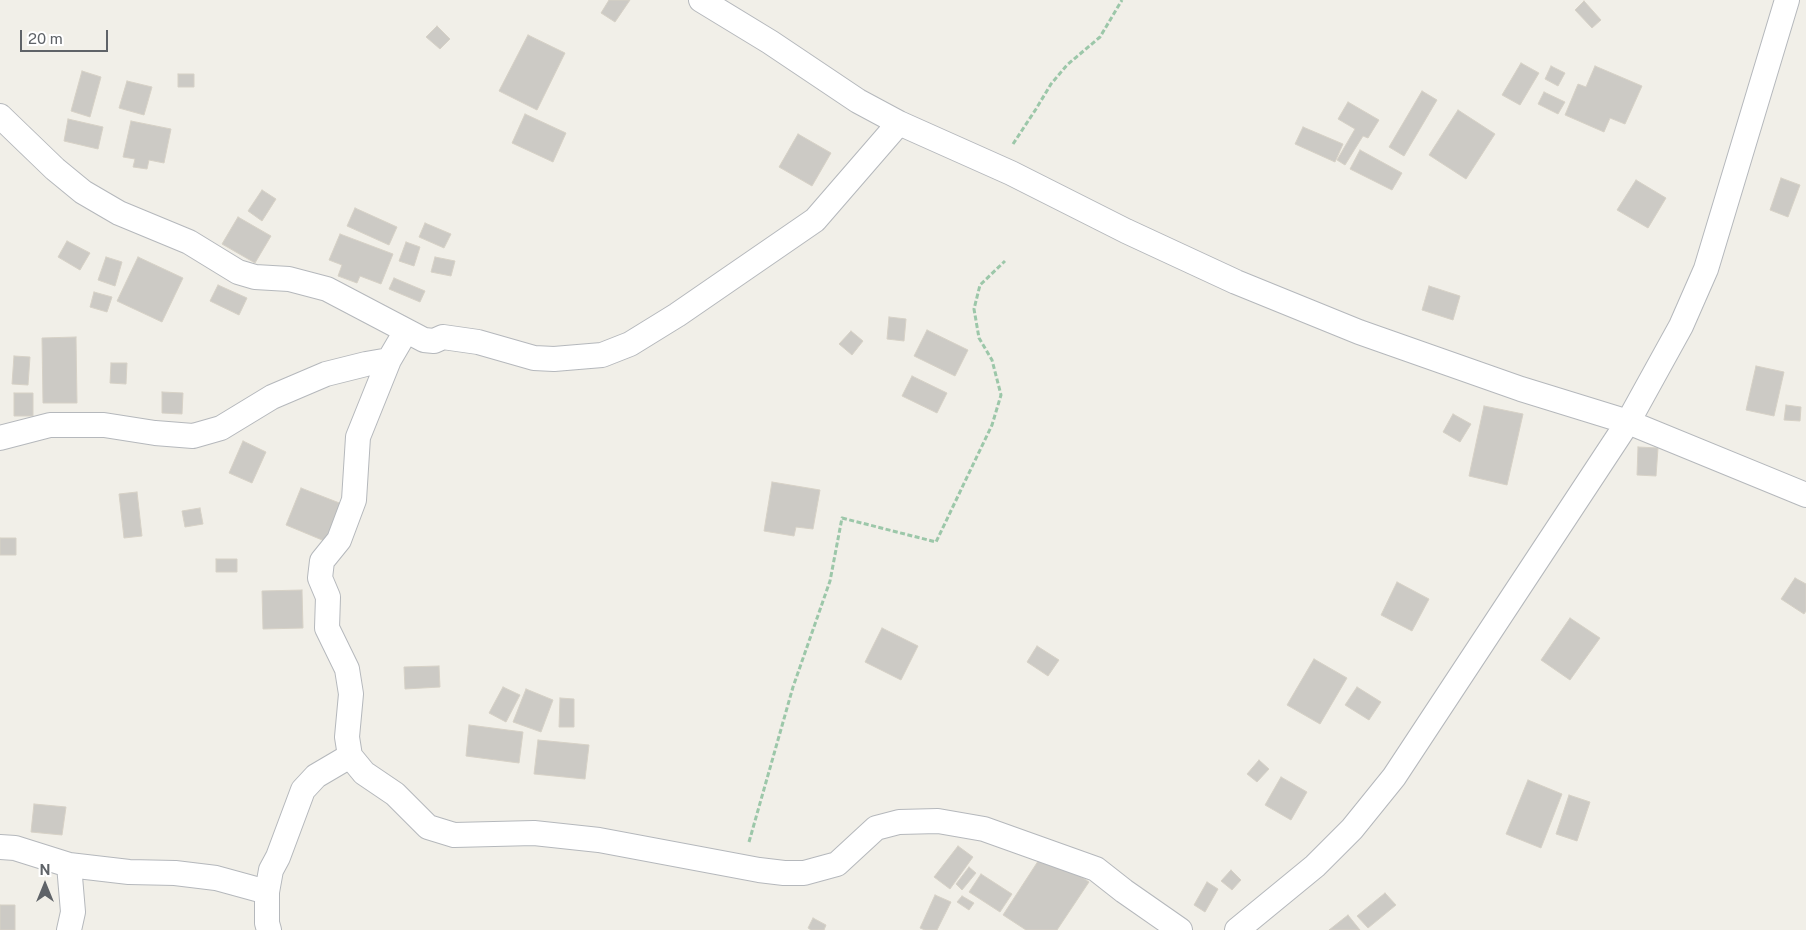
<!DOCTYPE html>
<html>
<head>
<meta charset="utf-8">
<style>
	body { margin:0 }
	#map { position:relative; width:1806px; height:930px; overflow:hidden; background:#f1efe8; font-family:"Public Sans",sans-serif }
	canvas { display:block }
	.north { position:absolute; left:20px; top:860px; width:50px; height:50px; -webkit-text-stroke:4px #fff; paint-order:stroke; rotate:0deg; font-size:14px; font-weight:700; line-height:20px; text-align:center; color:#5f6368 }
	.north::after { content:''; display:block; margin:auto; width:18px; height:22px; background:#5f6368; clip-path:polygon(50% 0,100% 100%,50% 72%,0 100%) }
	.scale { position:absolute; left:20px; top:30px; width:88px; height:22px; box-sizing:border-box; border:2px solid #5f6368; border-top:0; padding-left:6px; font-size:15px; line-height:18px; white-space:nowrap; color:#5f6368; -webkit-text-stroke:4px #fff; paint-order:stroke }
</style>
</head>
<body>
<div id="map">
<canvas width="1806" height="930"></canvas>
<div class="north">N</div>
<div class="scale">20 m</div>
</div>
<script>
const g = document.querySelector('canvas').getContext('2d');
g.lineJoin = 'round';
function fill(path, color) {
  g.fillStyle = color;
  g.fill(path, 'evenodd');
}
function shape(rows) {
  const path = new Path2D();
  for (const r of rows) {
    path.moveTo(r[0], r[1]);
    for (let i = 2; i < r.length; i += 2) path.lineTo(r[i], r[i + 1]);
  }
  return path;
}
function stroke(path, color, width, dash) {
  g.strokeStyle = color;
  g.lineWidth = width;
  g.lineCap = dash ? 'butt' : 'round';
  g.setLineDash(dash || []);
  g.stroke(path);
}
const building = shape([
	[609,0,630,0,615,22,601,13,609,0],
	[1584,1,1601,20,1592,28,1575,10,1584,1],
	[437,26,450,39,440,49,426,37,437,26],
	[528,35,565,53,537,110,499,91,528,35],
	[1521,63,1539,73,1520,105,1502,95,1521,63],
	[1551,66,1565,73,1558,86,1545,79,1551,66],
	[1595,66,1642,86,1625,124,1610,118,1604,132,1565,115,1578,84,1586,87,1595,66],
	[82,71,101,77,90,117,71,111,82,71],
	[178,74,194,74,194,87,178,87,178,74],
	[127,81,152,87,144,115,119,108,127,81],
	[1422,91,1437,100,1404,156,1389,147,1422,91],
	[1544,92,1565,102,1558,114,1538,104,1544,92],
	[1348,102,1379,120,1368,138,1363,136,1345,165,1337,160,1355,129,1338,119,1348,102],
	[1458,110,1495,134,1466,179,1429,155,1458,110],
	[525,114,566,133,553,162,512,143,525,114],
	[68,119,103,127,98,149,64,141,68,119],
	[131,121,171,129,164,163,149,160,147,169,133,167,135,159,123,157,131,121],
	[1303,127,1343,144,1335,162,1295,144,1303,127],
	[798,134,831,153,812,186,779,167,798,134],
	[1360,150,1402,173,1392,190,1350,169,1360,150],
	[1781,178,1800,185,1788,217,1770,210,1781,178],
	[1636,180,1666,198,1648,228,1617,210,1636,180],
	[262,190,276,199,262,221,248,211,262,190],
	[355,208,397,227,389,245,347,226,355,208],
	[238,217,271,236,255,263,222,244,238,217],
	[425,223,451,234,444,248,419,237,425,223],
	[340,234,393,254,381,284,360,276,357,283,338,276,342,265,329,260,340,234],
	[67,241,90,253,80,270,58,257,67,241],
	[406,242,420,247,414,266,399,261,406,242],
	[106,257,122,262,115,286,98,280,106,257],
	[138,257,183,278,162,322,117,301,138,257],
	[435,257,455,261,451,276,431,272,435,257],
	[394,278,425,291,420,302,389,289,394,278],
	[218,285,247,298,239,315,210,301,218,285],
	[1429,286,1460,296,1453,320,1422,310,1429,286],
	[94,292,112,297,107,312,90,307,94,292],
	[889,317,906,319,904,341,887,339,889,317],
	[927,330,968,350,955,376,914,356,927,330],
	[851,331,863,341,852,355,839,344,851,331],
	[76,337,77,403,43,403,42,338,76,337],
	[14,356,30,357,28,385,12,384,14,356],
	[111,363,127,363,126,384,110,383,111,363],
	[1756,366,1784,372,1774,416,1746,410,1756,366],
	[912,376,947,393,937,413,902,396,912,376],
	[162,392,183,393,182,414,162,413,162,392],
	[14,393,33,393,33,416,14,416,14,393],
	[1786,405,1801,407,1800,421,1784,420,1786,405],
	[1484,406,1523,414,1507,485,1469,476,1484,406],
	[1453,414,1471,424,1460,442,1443,432,1453,414],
	[243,441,266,452,252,483,229,473,243,441],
	[1638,447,1658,448,1656,476,1637,475,1638,447],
	[772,482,820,490,813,529,796,527,794,536,764,531,772,482],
	[301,488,342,504,327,542,286,525,301,488],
	[137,492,142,536,124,538,119,494,137,492],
	[200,508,203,524,185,527,182,511,200,508],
	[0,538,16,538,16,555,0,555,0,538],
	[216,559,237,559,237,572,216,572,216,559],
	[1795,578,1806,584,1806,611,1804,614,1781,599,1795,578],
	[1397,582,1429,599,1412,631,1381,615,1397,582],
	[302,590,303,628,263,629,262,591,302,590],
	[1570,618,1600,638,1570,680,1541,660,1570,618],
	[882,628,918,646,901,680,865,662,882,628],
	[1037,646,1059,660,1048,676,1027,662,1037,646],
	[1314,659,1347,678,1320,724,1287,705,1314,659],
	[439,666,440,687,405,689,404,667,439,666],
	[503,687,520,695,506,722,489,713,503,687],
	[1357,687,1381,702,1369,720,1345,705,1357,687],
	[526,689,553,700,541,732,513,722,526,689],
	[560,698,574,699,574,727,559,727,560,698],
	[469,725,523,732,519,763,466,756,469,725],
	[538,740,589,745,585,779,534,774,538,740],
	[1259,760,1269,769,1257,782,1247,774,1259,760],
	[1281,777,1307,792,1291,820,1265,805,1281,777],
	[1528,780,1562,794,1541,848,1506,834,1528,780],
	[1569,795,1590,802,1577,841,1556,834,1569,795],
	[34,804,66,807,62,835,31,832,34,804],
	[958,846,973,857,950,889,934,877,958,846],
	[1044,852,1089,882,1057,930,1026,930,1003,915,1044,852],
	[969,867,976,873,962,890,956,884,969,867],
	[1231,870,1241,880,1232,890,1221,881,1231,870],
	[981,874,1012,894,1000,912,969,892,981,874],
	[1207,882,1218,889,1205,912,1194,905,1207,882],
	[1385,893,1396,905,1368,928,1357,916,1385,893],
	[935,895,951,902,937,930,925,930,920,928,935,895],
	[962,896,974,903,969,910,957,902,962,896],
	[0,905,15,905,15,930,0,930,0,905],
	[1348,915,1360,930,1329,930,1348,915],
	[813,918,826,925,824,930,811,930,808,928,813,918]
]);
const path = shape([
	[1013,144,1036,109,1051,84,1067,65,1100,37,1122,0],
	[749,842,793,687,830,581,842,518,936,542,992,425,1001,395,992,360,979,338,974,309,980,285,1005,261]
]);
const minor = shape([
	[701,0,770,42,858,101,899,123,1011,173,1126,231,1236,282,1359,332,1521,389,1628,422,1806,495],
	[0,116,55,169,83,192,119,213,189,242,238,272,255,277,289,279,327,289,424,340,434,341,443,337,478,342,534,358,554,359,602,355,630,344,677,315,815,220,899,123],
	[406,331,389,360,358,437,354,500,339,540,322,561,320,578,328,597,327,628,347,669,351,694,347,737,350,756,364,773,395,794,428,827,454,835,534,833,599,840,759,870,784,873,804,873,837,864,876,828,899,822,938,821,984,829,1096,869,1124,891,1180,930],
	[0,438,50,425,104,425,155,433,193,436,221,428,272,397,326,374,366,364,389,360],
	[0,847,15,848,69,865,129,872,175,873,216,878,267,892],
	[69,930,73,912,69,865],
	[269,930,267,923,267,892,271,870,278,857,303,790,316,776,350,756],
	[1237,930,1315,866,1352,829,1394,777,1628,422,1681,326,1706,269,1787,0]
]);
fill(building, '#cccac5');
stroke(building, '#d6d1c6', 1);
stroke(minor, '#b5b8bc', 26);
stroke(path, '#9cc7a9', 3, [5, 2.5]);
stroke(minor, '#fff', 24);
</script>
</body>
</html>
